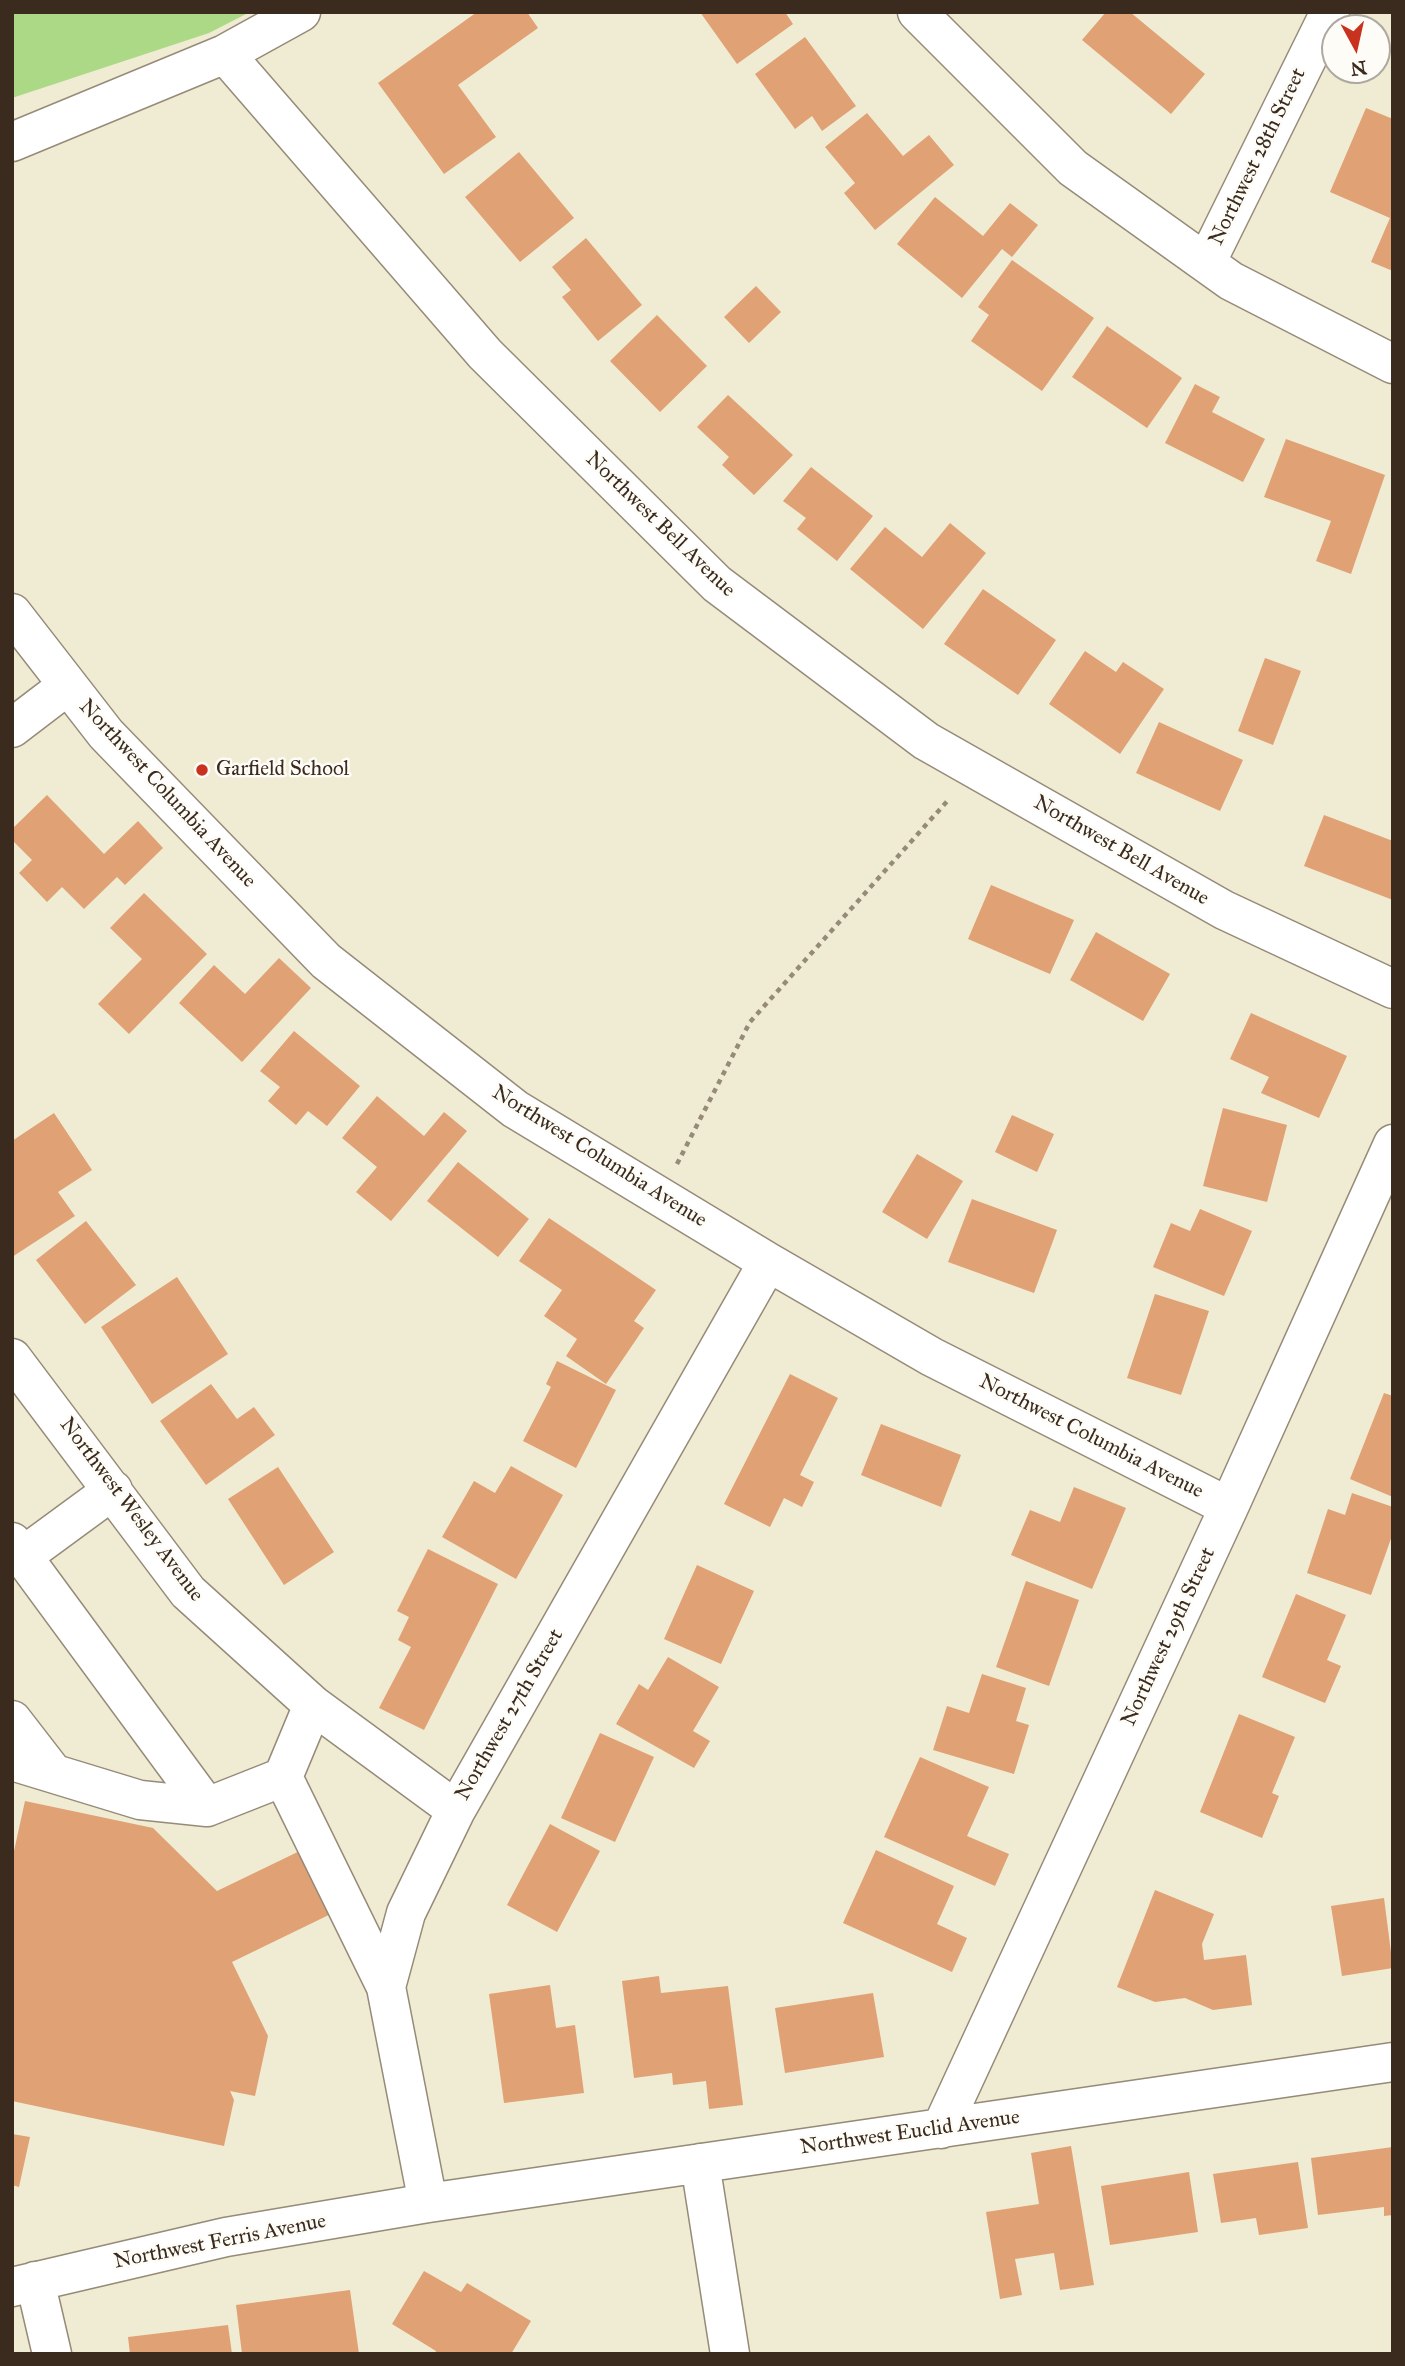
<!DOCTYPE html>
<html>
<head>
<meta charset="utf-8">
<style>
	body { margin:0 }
	#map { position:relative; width:1405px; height:2366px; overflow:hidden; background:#f0ebd3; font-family:"IM FELL Great Primer",serif }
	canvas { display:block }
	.frame { position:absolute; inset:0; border:14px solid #3b2a1e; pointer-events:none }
	.north { position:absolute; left:1321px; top:14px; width:70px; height:70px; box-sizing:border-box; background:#fdfcf7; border:2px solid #afa8a0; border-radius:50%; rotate:172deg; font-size:19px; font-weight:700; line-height:28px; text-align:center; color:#3b2a1e }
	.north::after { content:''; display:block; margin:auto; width:24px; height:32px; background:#c8321e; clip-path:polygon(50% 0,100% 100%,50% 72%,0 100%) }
</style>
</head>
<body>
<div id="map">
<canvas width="1405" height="2366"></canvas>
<div class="frame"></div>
<div class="north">N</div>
</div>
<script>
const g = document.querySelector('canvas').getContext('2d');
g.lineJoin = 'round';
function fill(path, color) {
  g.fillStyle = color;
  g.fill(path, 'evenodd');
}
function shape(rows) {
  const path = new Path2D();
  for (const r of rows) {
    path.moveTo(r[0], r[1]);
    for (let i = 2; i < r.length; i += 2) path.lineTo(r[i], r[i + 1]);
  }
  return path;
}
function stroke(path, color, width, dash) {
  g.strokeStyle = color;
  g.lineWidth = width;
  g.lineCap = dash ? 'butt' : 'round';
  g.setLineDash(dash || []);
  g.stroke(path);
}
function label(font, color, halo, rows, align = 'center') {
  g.font = font + ' "IM FELL Great Primer",serif';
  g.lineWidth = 5;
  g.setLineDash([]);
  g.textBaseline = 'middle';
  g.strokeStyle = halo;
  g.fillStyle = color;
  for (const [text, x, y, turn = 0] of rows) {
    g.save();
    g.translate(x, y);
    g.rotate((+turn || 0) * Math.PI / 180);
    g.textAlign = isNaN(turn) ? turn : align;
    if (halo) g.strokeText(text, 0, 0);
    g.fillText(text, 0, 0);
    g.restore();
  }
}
const green = shape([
	[12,12,250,12,209,33,12,98]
]);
const building = shape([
	[477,12,527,12,538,28,458,85,496,137,444,174,378,83],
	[700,12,785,12,793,24,737,64],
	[1106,12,1130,12,1205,74,1171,114,1082,40],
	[805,37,856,106,822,131,812,116,795,129,755,74],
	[1366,108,1393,119,1393,271,1371,262,1390,218,1330,192],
	[867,113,903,156,929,135,954,165,875,230,844,193,855,183,825,147],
	[519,152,574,218,520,262,465,197],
	[935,197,983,236,1010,203,1038,225,1012,257,1002,249,962,298,897,244],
	[586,238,642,305,598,341,562,297,571,290,552,267],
	[1012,260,1094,318,1042,391,971,341,989,315,978,307],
	[756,286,781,312,749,343,724,317],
	[657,315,707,366,660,412,610,361],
	[1107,326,1182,378,1147,428,1072,377],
	[1195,384,1220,397,1212,412,1265,439,1243,482,1165,443],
	[728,395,793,455,754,495,722,465,729,457,697,427],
	[1286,439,1385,475,1351,574,1316,561,1331,521,1264,497],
	[811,467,873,516,837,561,797,529,806,518,783,501],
	[950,523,986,553,923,629,850,569,885,527,922,557],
	[983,589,1056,640,1018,695,944,644],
	[1085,651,1116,672,1123,662,1164,689,1120,754,1049,704],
	[1265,658,1301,671,1273,745,1238,731],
	[1159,722,1243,760,1220,811,1136,773],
	[47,795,104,854,138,821,163,848,125,885,117,877,84,909,62,887,47,902,19,873,32,860,12,840,12,829],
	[1324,815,1393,841,1393,900,1304,866],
	[991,885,1074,920,1050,974,968,939],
	[144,893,207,954,129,1034,98,1004,142,959,110,928],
	[1096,932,1170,974,1143,1021,1070,980],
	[279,958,311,988,242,1062,179,1003,214,965,245,994],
	[1251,1013,1347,1056,1319,1118,1261,1093,1269,1077,1230,1059],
	[294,1031,360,1086,327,1126,308,1111,296,1125,268,1101,280,1087,260,1071],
	[377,1096,424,1136,444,1112,467,1131,391,1221,356,1192,377,1167,342,1138],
	[1223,1108,1287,1125,1267,1202,1203,1186],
	[54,1113,92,1170,58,1192,75,1216,12,1257,12,1141],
	[1012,1115,1054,1134,1037,1172,995,1152],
	[917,1154,963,1181,927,1239,882,1212],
	[458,1162,529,1219,498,1257,427,1201],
	[972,1199,1057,1230,1034,1293,948,1262],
	[1200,1209,1252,1231,1224,1296,1153,1267,1171,1223,1190,1231],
	[549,1218,656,1290,634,1321,644,1328,606,1384,566,1356,577,1339,544,1316,562,1290,519,1261],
	[86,1221,136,1285,85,1324,36,1260],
	[177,1277,228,1354,152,1404,101,1327],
	[1155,1294,1209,1311,1181,1395,1127,1378],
	[557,1361,616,1390,576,1468,523,1441,551,1387,546,1384],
	[790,1374,838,1398,800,1475,814,1482,802,1507,784,1498,770,1527,724,1504],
	[211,1384,237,1419,254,1407,275,1435,206,1485,160,1421],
	[1384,1393,1393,1396,1393,1497,1350,1479],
	[881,1424,961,1455,941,1507,861,1475],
	[511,1466,563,1495,516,1579,442,1537,474,1481,495,1493],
	[278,1467,334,1552,284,1585,228,1499],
	[1074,1487,1126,1508,1092,1589,1011,1555,1030,1510,1060,1522],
	[1352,1493,1393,1507,1393,1533,1371,1595,1307,1573,1328,1509,1345,1515],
	[428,1549,498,1584,424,1730,379,1708,411,1647,398,1640,409,1617,397,1611],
	[697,1565,754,1591,721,1664,664,1639],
	[1026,1581,1079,1600,1049,1686,996,1667],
	[1296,1594,1346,1615,1327,1660,1341,1666,1325,1703,1262,1677],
	[668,1657,719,1687,693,1731,710,1741,694,1768,616,1724,639,1684,648,1690],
	[982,1674,1026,1688,1016,1721,1029,1725,1014,1774,933,1750,947,1706,969,1713],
	[1239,1714,1295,1737,1272,1793,1279,1796,1262,1838,1200,1812],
	[600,1733,654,1757,615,1842,561,1818],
	[920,1757,989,1787,967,1836,1009,1854,995,1886,884,1837],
	[25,1801,153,1828,217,1891,308,1847,339,1910,232,1962,268,2036,255,2096,230,2091,234,2100,224,2146,12,2101,12,1860],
	[550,1824,600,1851,557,1932,507,1905],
	[876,1850,954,1886,937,1924,967,1938,952,1972,843,1923],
	[1155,1890,1214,1914,1202,1944,1204,1960,1246,1955,1252,2005,1213,2010,1185,1998,1155,2002,1117,1987],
	[1384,1898,1393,1968,1342,1976,1331,1906],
	[659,1976,661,1993,728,1986,743,2105,709,2109,706,2081,673,2085,672,2073,634,2078,622,1981],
	[550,1985,556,2028,575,2025,584,2093,504,2103,489,1994],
	[873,1993,884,2057,785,2073,775,2008],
	[12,2134,30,2137,19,2187,12,2185],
	[1071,2146,1094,2285,1060,2290,1054,2253,1015,2259,1022,2295,1000,2299,986,2212,1039,2204,1031,2153],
	[1393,2147,1393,2215,1384,2216,1384,2207,1318,2215,1311,2158],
	[1298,2162,1308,2228,1259,2235,1256,2218,1221,2223,1213,2174],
	[1189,2172,1198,2232,1110,2245,1101,2186],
	[424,2271,461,2292,467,2283,531,2321,511,2354,435,2354,436,2351,392,2324],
	[350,2290,359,2354,242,2354,236,2305],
	[228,2325,232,2354,130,2354,128,2337]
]);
const path = shape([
	[677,1164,750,1022,950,798]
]);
const minor = shape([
	[917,12,1073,168,1231,281,1393,364],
	[225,54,485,354,717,584,926,741,1224,910,1393,989],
	[12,142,225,54,301,12],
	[1206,263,1330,12],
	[12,613,106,734,326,961,515,1109,768,1262,932,1357,1229,1507],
	[12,728,67,686],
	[12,1358,188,1592,313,1705,456,1810],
	[12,1542,207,1807],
	[23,1556,113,1490],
	[313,1705,283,1777,386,1987],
	[12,1720,53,1773],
	[12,1761,140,1800,207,1807,283,1777],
	[941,2129,1229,1507,1393,1144],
	[700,2163,730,2354],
	[428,2203,386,1987,406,1913,456,1810,768,1262],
	[35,2281,52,2354],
	[12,2287,226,2237,428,2203,1393,2062]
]);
const markers = [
	[202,770,7,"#c8321e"]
];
const streetNames = [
	["Northwest 28th Street",1258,157,-64],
	["Northwest Bell Avenue",660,525,44],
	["Northwest Columbia Avenue",167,794,47],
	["Northwest Bell Avenue",1121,851,30],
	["Northwest Columbia Avenue",599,1157,32],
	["Northwest Columbia Avenue",1091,1437,27],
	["Northwest Wesley Avenue",131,1510,53],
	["Northwest 29th Street",1169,1637,-65],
	["Northwest 27th Street",510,1715,-60],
	["Northwest Euclid Avenue",910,2133,-8],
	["Northwest Ferris Avenue",220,2242,-11]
];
const poiNames = [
	["Garfield School",216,770]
];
fill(green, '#acd985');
fill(building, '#e0a174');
stroke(minor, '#968a78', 41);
stroke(path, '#968a78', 4.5, [5, 5]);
stroke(minor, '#fff', 38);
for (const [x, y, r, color] of markers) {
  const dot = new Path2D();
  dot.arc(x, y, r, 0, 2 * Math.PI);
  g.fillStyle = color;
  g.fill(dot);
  stroke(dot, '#fdfcf7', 2.5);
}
label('21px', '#3b2a1e', '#fdfcf7', streetNames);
label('21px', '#3b2a1e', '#fdfcf7', poiNames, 'left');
</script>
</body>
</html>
